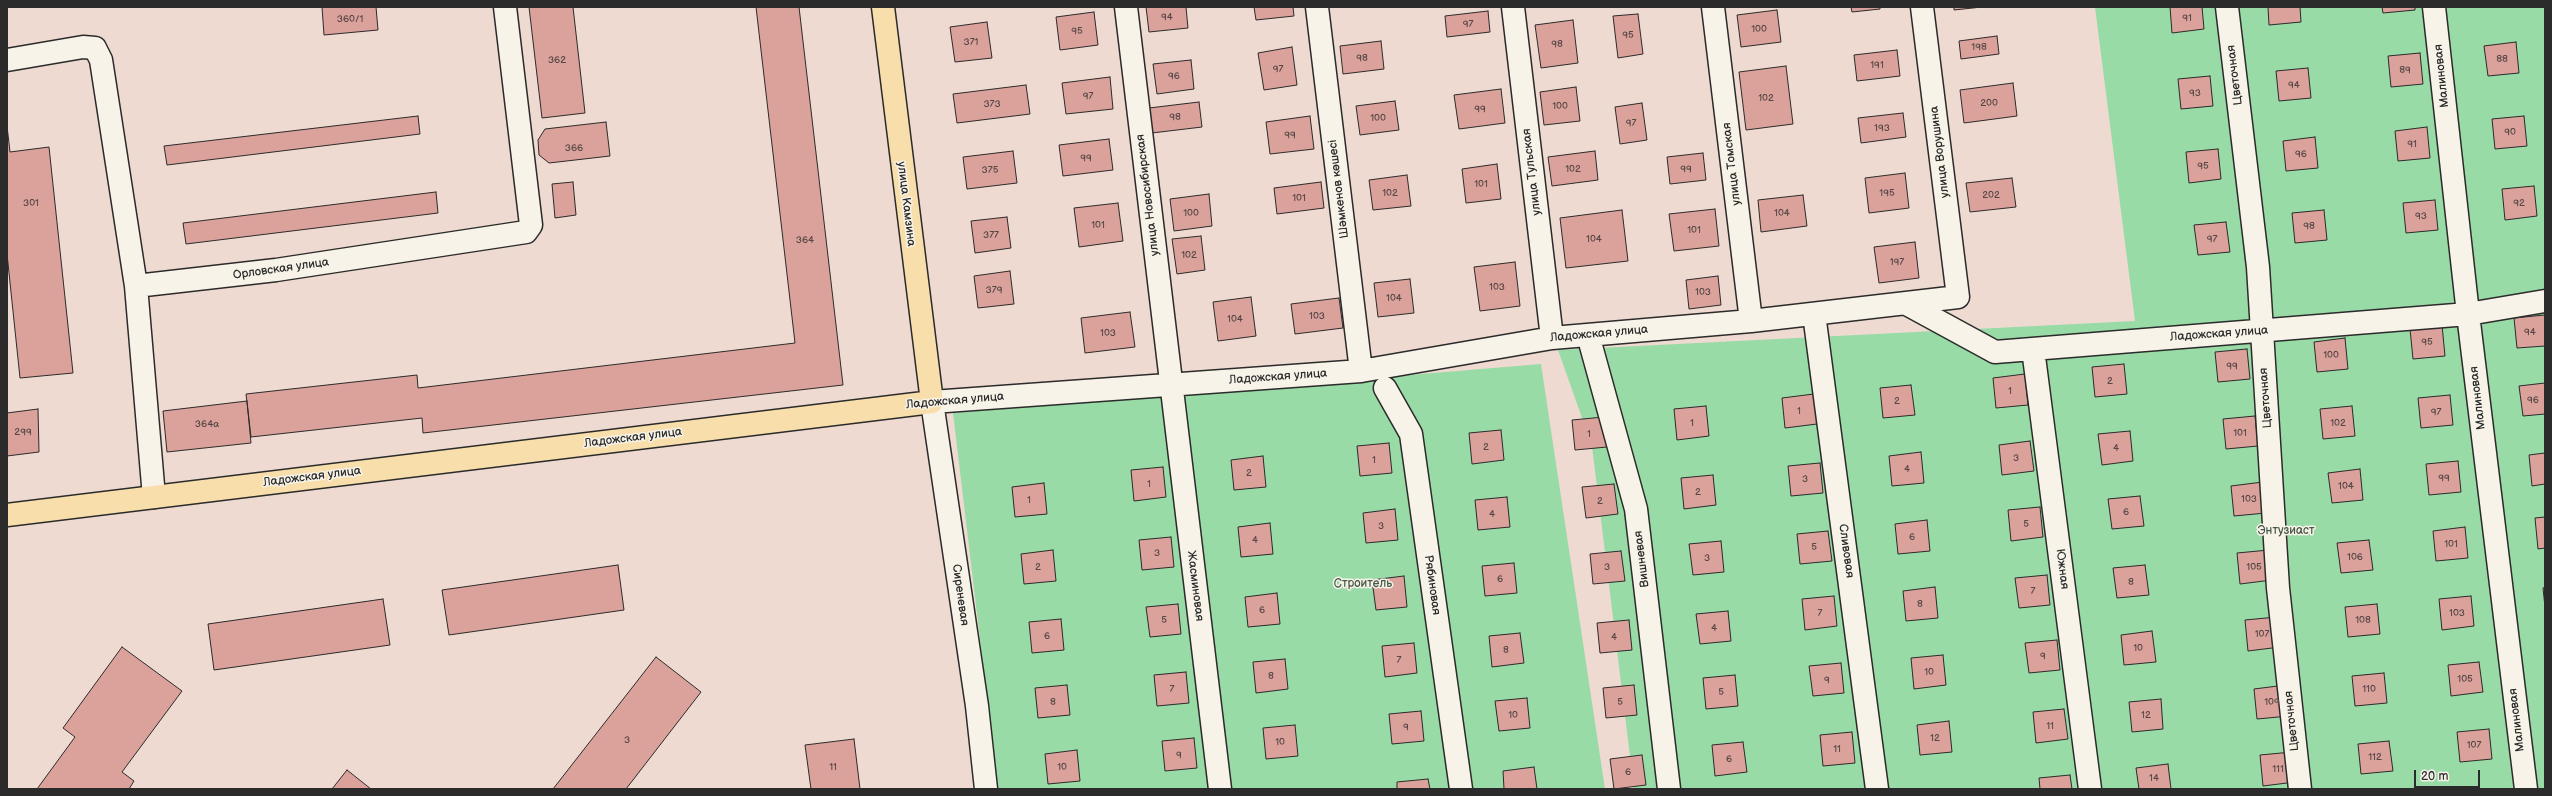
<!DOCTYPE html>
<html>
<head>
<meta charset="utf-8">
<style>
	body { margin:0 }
	#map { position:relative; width:2552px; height:796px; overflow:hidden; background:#efdad1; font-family:"Balsamiq Sans",sans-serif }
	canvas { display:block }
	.frame { position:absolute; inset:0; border:8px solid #2b2b2b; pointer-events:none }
	.scale { position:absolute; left:2414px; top:770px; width:66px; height:18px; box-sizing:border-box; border:2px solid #2b2b2b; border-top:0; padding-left:5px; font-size:12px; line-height:14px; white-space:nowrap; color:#2b2b2b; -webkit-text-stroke:3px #f7f3e8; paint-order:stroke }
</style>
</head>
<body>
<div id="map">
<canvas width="2552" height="796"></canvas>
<div class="frame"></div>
<div class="scale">20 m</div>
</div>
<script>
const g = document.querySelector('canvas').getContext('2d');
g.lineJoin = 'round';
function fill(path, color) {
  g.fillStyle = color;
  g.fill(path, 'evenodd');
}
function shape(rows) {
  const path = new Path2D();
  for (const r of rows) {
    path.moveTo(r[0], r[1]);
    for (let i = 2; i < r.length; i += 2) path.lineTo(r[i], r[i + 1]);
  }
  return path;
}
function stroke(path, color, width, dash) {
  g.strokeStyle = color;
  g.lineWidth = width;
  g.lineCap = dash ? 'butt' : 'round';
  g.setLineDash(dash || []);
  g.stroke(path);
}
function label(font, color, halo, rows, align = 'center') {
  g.font = font + ' "Balsamiq Sans",sans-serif';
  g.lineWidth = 3;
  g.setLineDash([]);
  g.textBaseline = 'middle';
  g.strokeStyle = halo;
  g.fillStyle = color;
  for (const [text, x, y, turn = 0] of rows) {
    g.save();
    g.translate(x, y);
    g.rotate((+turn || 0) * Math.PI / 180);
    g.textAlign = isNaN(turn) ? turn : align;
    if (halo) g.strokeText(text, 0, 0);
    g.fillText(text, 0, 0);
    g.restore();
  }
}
const green = shape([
	[2095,7,2545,7,2545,789,1634,789,1592,446,1558,350,2135,321],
	[1541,364,1605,789,998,789,953,413]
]);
const building = shape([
	[322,7,376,7,378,30,324,35,322,7],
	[529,7,573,7,585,113,542,118,529,7],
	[756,7,799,7,843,385,423,433,422,418,251,437,246,394,417,375,418,388,795,343,756,7],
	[1146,7,1186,7,1188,28,1149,32,1146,7],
	[1254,7,1293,7,1294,16,1256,20,1254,7],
	[1851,7,1880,7,1880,9,1852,12,1851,7],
	[1954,7,1982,7,1954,10,1954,7],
	[2170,7,2202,7,2204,29,2172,33,2170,7],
	[2268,7,2300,7,2301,22,2269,25,2268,7],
	[2382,7,2415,7,2415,10,2383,13,2382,7],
	[1777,10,1781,42,1741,47,1737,15,1777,10],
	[1488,11,1490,32,1447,37,1445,16,1488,11],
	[1094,12,1098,45,1060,50,1056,17,1094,12],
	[1638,14,1643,54,1618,58,1613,16,1638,14],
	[1573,20,1578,63,1541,68,1535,25,1573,20],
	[987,22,992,58,955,62,950,27,987,22],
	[1997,36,1999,54,1961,59,1959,41,1997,36],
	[1381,41,1384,69,1343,74,1340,46,1381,41],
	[2516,42,2519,73,2488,76,2484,46,2516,42],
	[1292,47,1297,85,1264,90,1258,53,1292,47],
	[1897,50,1900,76,1857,81,1854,55,1897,50],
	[2420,53,2423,84,2391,87,2388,56,2420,53],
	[1191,60,1194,89,1157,94,1153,64,1191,60],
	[1786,66,1793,124,1746,130,1739,72,1786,66],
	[2308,68,2311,98,2279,101,2276,71,2308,68],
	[2210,76,2213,106,2181,109,2178,79,2210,76],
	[1110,77,1113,109,1066,114,1062,83,1110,77],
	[2013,83,2017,116,1964,123,1960,90,2013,83],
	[1026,85,1030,114,957,123,953,94,1026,85],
	[1576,87,1580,121,1544,125,1540,92,1576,87],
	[1501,89,1505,123,1459,129,1454,95,1501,89],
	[1395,101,1399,130,1360,135,1356,106,1395,101],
	[1199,102,1202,127,1152,133,1149,108,1199,102],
	[1642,103,1647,140,1620,144,1615,107,1642,103],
	[1903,113,1906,137,1861,143,1858,118,1903,113],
	[418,116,420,134,167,165,164,146,418,116],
	[1310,116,1314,149,1270,154,1266,122,1310,116],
	[2524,116,2527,146,2495,149,2492,119,2524,116],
	[606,122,610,156,549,163,539,155,538,140,545,129,606,122],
	[7,126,10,152,49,147,73,373,20,378,7,254,7,126],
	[2427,127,2430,158,2398,161,2395,131,2427,127],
	[2315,137,2318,168,2286,171,2283,141,2315,137],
	[1109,139,1113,170,1063,176,1059,145,1109,139],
	[2218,149,2221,179,2189,183,2186,152,2218,149],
	[1013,151,1017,183,967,189,963,157,1013,151],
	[1595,151,1598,180,1552,186,1548,157,1595,151],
	[1703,153,1706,180,1670,184,1667,157,1703,153],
	[1497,164,1501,199,1466,203,1462,169,1497,164],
	[1905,173,1909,208,1869,213,1865,178,1905,173],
	[1407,175,1411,206,1373,210,1369,180,1407,175],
	[2012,178,2016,207,1970,212,1966,183,2012,178],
	[573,182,576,215,555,218,552,184,573,182],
	[1321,182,1324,208,1277,214,1274,188,1321,182],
	[2534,186,2537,216,2505,220,2502,189,2534,186],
	[436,192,438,213,186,244,183,223,436,192],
	[1209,194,1212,226,1174,231,1170,199,1209,194],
	[1803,195,1807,226,1761,232,1758,200,1803,195],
	[2435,200,2438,230,2406,233,2403,203,2435,200],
	[1118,203,1123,241,1079,247,1074,208,1118,203],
	[1715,209,1719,246,1674,251,1669,214,1715,209],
	[1622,210,1628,261,1566,268,1560,218,1622,210],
	[2324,210,2327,240,2295,243,2292,213,2324,210],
	[1007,217,1011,248,975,253,971,221,1007,217],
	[2226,222,2230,252,2198,255,2194,225,2226,222],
	[1201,236,1205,270,1177,274,1172,239,1201,236],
	[1915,242,1919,278,1879,283,1874,247,1915,242],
	[1515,262,1520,306,1480,311,1474,267,1515,262],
	[1010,271,1014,304,978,308,974,276,1010,271],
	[1718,276,1721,305,1689,309,1686,280,1718,276],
	[1410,279,1414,313,1378,317,1374,283,1410,279],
	[1251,297,1256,336,1218,341,1213,302,1251,297],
	[1339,298,1343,328,1295,334,1291,304,1339,298],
	[1130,312,1135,347,1085,353,1081,318,1130,312],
	[2545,315,2545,346,2517,348,2514,318,2545,315],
	[2442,325,2445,356,2413,359,2410,329,2442,325],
	[2345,338,2348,369,2317,372,2314,342,2345,338],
	[2247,349,2250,379,2218,382,2215,352,2247,349],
	[2124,364,2127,394,2095,397,2092,367,2124,364],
	[2025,374,2028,405,1996,408,1993,378,2025,374],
	[2545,383,2545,414,2523,416,2519,386,2545,383],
	[1911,385,1915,415,1883,418,1880,388,1911,385],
	[1814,394,1817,424,1785,428,1782,398,1814,394],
	[2450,395,2453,425,2421,428,2418,398,2450,395],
	[247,401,251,443,167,452,163,411,247,401],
	[1706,406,1709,436,1677,440,1674,409,1706,406],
	[2352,406,2355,436,2323,439,2320,409,2352,406],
	[38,409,39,452,7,456,7,413,38,409],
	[2255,416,2258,446,2226,449,2223,419,2255,416],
	[1604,417,1607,447,1575,450,1572,420,1604,417],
	[1501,430,1504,460,1472,464,1469,433,1501,430],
	[2130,431,2133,461,2102,465,2098,434,2130,431],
	[2030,441,2034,471,2002,475,1999,445,2030,441],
	[1389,443,1392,473,1360,476,1357,446,1389,443],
	[1921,452,1924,483,1892,486,1889,456,1921,452],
	[2545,453,2545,484,2532,486,2529,455,2545,453],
	[1263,456,1266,487,1234,490,1231,460,1263,456],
	[2458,461,2461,492,2429,495,2426,464,2458,461],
	[1820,463,1823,493,1791,496,1788,466,1820,463],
	[1163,467,1166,497,1134,501,1131,470,1163,467],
	[2360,469,2363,500,2332,503,2328,473,2360,469],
	[1713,475,1716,505,1684,509,1681,478,1713,475],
	[2263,482,2266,513,2234,516,2231,486,2263,482],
	[1044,483,1047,514,1015,517,1012,487,1044,483],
	[1614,484,1618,514,1586,518,1582,487,1614,484],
	[2140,496,2144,526,2112,529,2108,499,2140,496],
	[1507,497,1510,527,1478,530,1475,500,1507,497],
	[2040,507,2043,537,2011,541,2008,510,2040,507],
	[1395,509,1398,540,1366,543,1363,513,1395,509],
	[2545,517,2545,548,2538,549,2535,518,2545,517],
	[1927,520,1930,551,1898,554,1895,524,1927,520],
	[1270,523,1273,554,1241,557,1238,527,1270,523],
	[2465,527,2468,558,2436,561,2433,531,2465,527],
	[1828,531,1832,561,1800,564,1797,534,1828,531],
	[1171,537,1174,567,1142,570,1139,540,1171,537],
	[2369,540,2373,570,2341,573,2337,543,2369,540],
	[1721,541,1724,572,1693,575,1689,544,1721,541],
	[1053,550,1056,581,1024,584,1021,554,1053,550],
	[2269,550,2272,580,2240,584,2237,553,2269,550],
	[1621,551,1625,581,1593,584,1590,554,1621,551],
	[1514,563,1517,593,1485,596,1482,566,1514,563],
	[618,565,624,610,449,635,442,590,618,565],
	[2145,565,2149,595,2117,598,2113,568,2145,565],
	[2047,575,2050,605,2019,608,2015,578,2047,575],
	[1404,576,1407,607,1376,610,1372,580,1404,576],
	[1935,587,1938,618,1906,621,1903,591,1935,587],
	[2545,587,2545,607,2543,588,2545,587],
	[1277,593,1280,624,1248,627,1245,597,1277,593],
	[1834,596,1837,626,1805,630,1802,599,1834,596],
	[2471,596,2474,626,2442,630,2439,599,2471,596],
	[383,599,390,645,214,670,208,624,383,599],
	[1178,604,1181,634,1150,637,1146,607,1178,604],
	[2377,604,2380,634,2348,637,2345,607,2377,604],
	[1728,611,1731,641,1700,644,1696,614,1728,611],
	[2277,617,2280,647,2248,651,2245,620,2277,617],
	[1061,619,1064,650,1032,653,1029,622,1061,619],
	[1629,620,1632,650,1600,653,1597,623,1629,620],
	[2152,631,2156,662,2124,665,2121,635,2152,631],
	[1520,633,1524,663,1492,667,1489,636,1520,633],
	[2057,640,2060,670,2029,673,2025,643,2057,640],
	[1414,643,1417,673,1385,677,1382,646,1414,643],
	[122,647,182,691,122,772,134,781,129,789,37,789,75,737,63,728,122,647],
	[1943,655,1946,685,1914,689,1911,658,1943,655],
	[656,657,701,692,626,789,553,789,656,657],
	[1285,659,1288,689,1256,693,1253,662,1285,659],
	[2479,662,2483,692,2451,696,2448,665,2479,662],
	[1841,663,1844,693,1813,696,1809,666,1841,663],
	[1186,672,1189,703,1157,706,1154,675,1186,672],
	[2384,673,2387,703,2355,706,2352,676,2384,673],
	[1735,675,1738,706,1706,709,1703,678,1735,675],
	[1067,685,1070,715,1038,718,1035,688,1067,685],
	[1634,685,1637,715,1606,718,1603,688,1634,685],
	[2286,685,2289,716,2257,719,2254,689,2286,685],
	[1527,698,1530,728,1499,731,1495,701,1527,698],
	[2161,699,2163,729,2132,732,2129,702,2161,699],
	[2064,709,2068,739,2036,743,2033,712,2064,709],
	[1421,711,1424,741,1392,744,1389,714,1421,711],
	[1949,721,1952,752,1920,755,1917,725,1949,721],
	[1295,725,1298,756,1266,759,1263,728,1295,725],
	[2489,729,2492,759,2460,762,2457,732,2489,729],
	[1852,732,1855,763,1823,766,1820,735,1852,732],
	[1194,738,1197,768,1165,771,1162,741,1194,738],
	[854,739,860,789,811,789,805,745,854,739],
	[2389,741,2393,771,2361,774,2358,744,2389,741],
	[1743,742,1747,772,1715,776,1712,745,1743,742],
	[1077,750,1080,781,1048,784,1045,754,1077,750],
	[2292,752,2295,782,2263,786,2260,755,2292,752],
	[1642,755,1646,785,1614,789,1610,759,1642,755],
	[2168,764,2171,789,2139,789,2136,768,2168,764],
	[1534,767,1537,789,1504,789,1503,771,1534,767],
	[347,770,371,789,332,789,347,770],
	[2070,775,2072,789,2040,789,2039,778,2070,775],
	[1428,779,1430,789,1397,789,1397,782,1428,779]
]);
const minor = shape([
	[1126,7,1220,789],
	[1317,7,1361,371],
	[1513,7,1552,338],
	[1713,7,1751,321],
	[2227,7,2258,267,2278,588,2300,789],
	[2434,7,2468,314,2526,789],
	[7,60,83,47,95,48,101,60,136,286,276,270,526,232,531,225,505,7],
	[136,286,154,497],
	[1905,303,1995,352,2468,314,2545,301],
	[1814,314,1877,789],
	[1588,335,1636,509,1669,789],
	[2033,349,2090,789],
	[1385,388,1411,434,1461,789],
	[986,789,977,706,932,402,1361,371,1552,338,1751,321,1958,297,1922,7]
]);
const major = shape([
	[7,515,932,402,883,7]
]);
const numberNames = [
	["94",1167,17],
	["91",2187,18],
	["360/1",350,19],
	["97",1468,24],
	["100",1759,29],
	["95",1077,31],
	["95",1628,35],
	["371",971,42],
	["98",1557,44],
	["198",1979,47],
	["98",1362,58],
	["88",2502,59],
	["362",557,60],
	["191",1877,65],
	["97",1278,69],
	["89",2405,70],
	["96",1174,76],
	["94",2294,85],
	["93",2195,93],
	["97",1088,96],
	["102",1766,98],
	["200",1989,103],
	["373",992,104],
	["100",1560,106],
	["99",1480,109],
	["98",1175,117],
	["100",1378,118],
	["97",1631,123],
	["193",1882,128],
	["90",2510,132],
	["99",1290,135],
	["91",2412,144],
	["366",574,148],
	["96",2301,154],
	["99",1086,158],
	["95",2203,166],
	["102",1573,169],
	["99",1686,169],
	["375",990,170],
	["101",1481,184],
	["102",1390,193],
	["195",1887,193],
	["202",1991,195],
	["101",1299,198],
	["301",31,203],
	["92",2519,203],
	["100",1191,213],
	["104",1782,213],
	["93",2421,216],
	["101",1098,225],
	["98",2309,226],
	["101",1694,230],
	["377",991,235],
	["104",1594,239],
	["97",2212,239],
	["364",805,240],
	["102",1189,255],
	["197",1897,262],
	["103",1497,287],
	["379",994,290],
	["103",1703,292],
	["104",1394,298],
	["103",1317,316],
	["104",1235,319],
	["94",2530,332],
	["103",1108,333],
	["95",2427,342],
	["100",2331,355],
	["99",2232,366],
	["2",2110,381],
	["1",2010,391],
	["96",2533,400],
	["2",1897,401],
	["1",1799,411],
	["97",2436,412],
	["1",1692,423],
	["102",2338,423],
	["364а",207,424],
	["299",23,432],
	["101",2240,433],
	["1",1589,434],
	["2",1486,447],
	["4",2116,448],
	["3",2016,458],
	["1",1374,460],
	["4",1907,469],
	["2",1249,473],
	["99",2444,478],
	["3",1805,479],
	["1",1149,484],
	["104",2346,486],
	["2",1698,492],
	["103",2249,499],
	["1",1029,500],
	["2",1600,501],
	["6",2126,512],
	["4",1492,514],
	["5",2026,524],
	["3",1381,526],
	["6",1912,537],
	["4",1255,540],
	["101",2451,544],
	["5",1814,547],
	["3",1157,553],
	["106",2355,557],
	["3",1707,558],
	["2",1038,567],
	["3",1607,567],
	["105",2254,567],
	["6",1500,579],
	["8",2131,582],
	["7",2033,591],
	["8",1920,604],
	["6",1262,610],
	["7",1820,613],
	["103",2457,613],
	["5",1164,620],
	["108",2363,620],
	["4",1714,628],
	["107",2262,634],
	["6",1047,636],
	["4",1614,637],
	["10",2138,648],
	["8",1506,650],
	["9",2043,656],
	["7",1399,660],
	["10",1929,672],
	["8",1271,676],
	["105",2465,679],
	["9",1827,680],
	["7",1172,689],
	["110",2369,689],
	["5",1721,692],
	["8",1053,702],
	["5",1620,702],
	["109",2272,702],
	["10",1513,715],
	["12",2146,715],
	["11",2050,726],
	["9",1406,727],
	["12",1935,738],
	["3",627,740],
	["10",1280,742],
	["107",2474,745],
	["11",1837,749],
	["9",1179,755],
	["112",2375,757],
	["6",1729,759],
	["11",833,767],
	["10",1062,767],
	["111",2278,769],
	["6",1628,772],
	["14",2154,778]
];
const streetNames = [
	["Цветочная",2235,75,-97],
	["Малиновая",2442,76,-96],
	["улица Ворушина",1940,152,-97],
	["улица Томская",1732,164,-97],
	["улица Тульская",1532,172,-97],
	["Шәмкенов көшесі",1339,189,-97],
	["улица Новосибирская",1148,195,-97],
	["улица Камзина",906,204,83],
	["Орловская улица",281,269,-8],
	["Ладожская улица",1599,334,-5],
	["Ладожская улица",2219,334,-4],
	["Ладожская улица",1278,377,-4],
	["Цветочная",2266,398,-94],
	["Малиновая",2478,398,-97],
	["Ладожская улица",955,401,-5],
	["Ладожская улица",633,438,-7],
	["Ладожская улица",312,477,-7],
	["Сливовая",1846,551,82],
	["Вишневая",1642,559,-97],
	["Южная",2062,569,83],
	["Рябиновая",1432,585,82],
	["Жасминовая",1195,586,83],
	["Сиреневая",960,595,82],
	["Малиновая",2517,720,-97],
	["Цветочная",2292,721,-96]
];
const parkNames = [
	["Энтузиаст",2286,531],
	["Строитель",1363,584]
];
fill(green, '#98dba6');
fill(building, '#dba19b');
stroke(building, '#2b2b2b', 1);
stroke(minor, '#2b2b2b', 25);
stroke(major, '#2b2b2b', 25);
stroke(minor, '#f7f3e8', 22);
stroke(major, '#f8deab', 22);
label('10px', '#574847', null, numberNames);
label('12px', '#2b2b2b', '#f7f3e8', streetNames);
label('12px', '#46574a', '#f7f3e8', parkNames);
</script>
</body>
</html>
